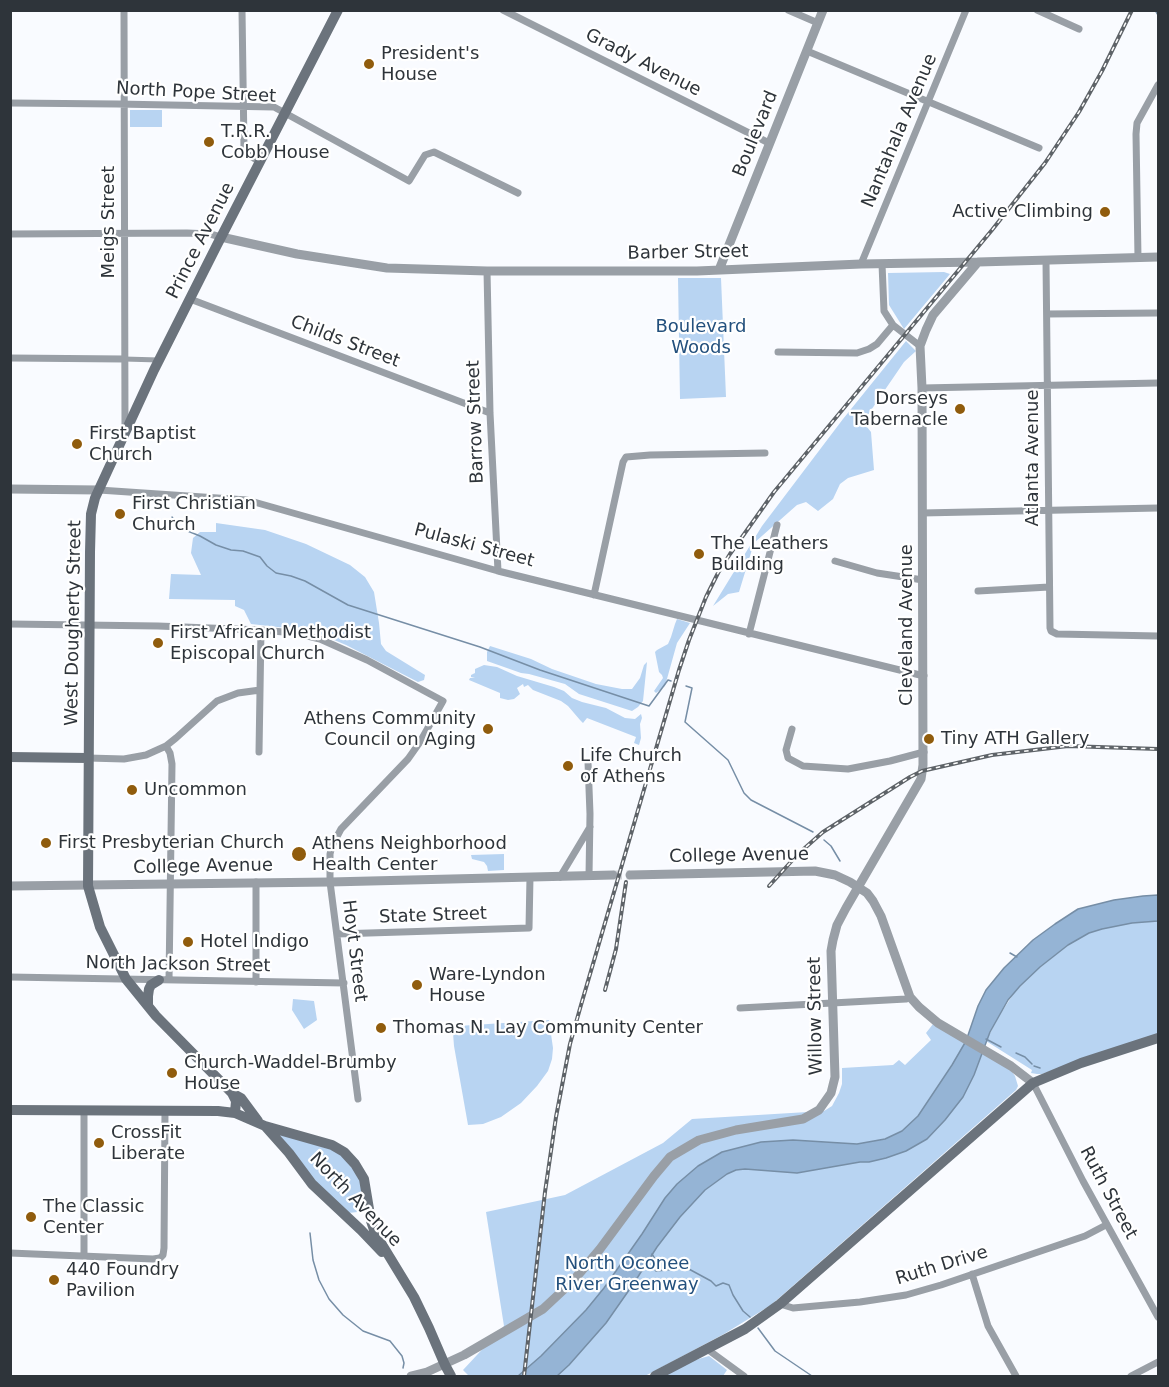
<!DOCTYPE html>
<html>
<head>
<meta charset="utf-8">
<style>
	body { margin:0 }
	#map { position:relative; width:1169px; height:1387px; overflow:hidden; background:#f9fbff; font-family:"DejaVu Sans",sans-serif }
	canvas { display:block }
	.frame { position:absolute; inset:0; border:12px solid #2e343a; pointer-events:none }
</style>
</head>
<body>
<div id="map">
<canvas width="1169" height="1387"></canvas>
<div class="frame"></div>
</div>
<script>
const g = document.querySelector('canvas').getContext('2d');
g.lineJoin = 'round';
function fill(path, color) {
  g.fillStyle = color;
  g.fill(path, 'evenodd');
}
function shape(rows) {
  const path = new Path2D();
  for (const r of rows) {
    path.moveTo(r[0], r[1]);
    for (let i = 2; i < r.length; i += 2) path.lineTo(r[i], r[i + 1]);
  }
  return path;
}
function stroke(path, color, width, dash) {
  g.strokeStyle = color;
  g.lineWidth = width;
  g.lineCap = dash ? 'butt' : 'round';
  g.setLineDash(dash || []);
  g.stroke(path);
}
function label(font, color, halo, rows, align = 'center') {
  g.font = font + ' "DejaVu Sans",sans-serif';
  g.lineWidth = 4.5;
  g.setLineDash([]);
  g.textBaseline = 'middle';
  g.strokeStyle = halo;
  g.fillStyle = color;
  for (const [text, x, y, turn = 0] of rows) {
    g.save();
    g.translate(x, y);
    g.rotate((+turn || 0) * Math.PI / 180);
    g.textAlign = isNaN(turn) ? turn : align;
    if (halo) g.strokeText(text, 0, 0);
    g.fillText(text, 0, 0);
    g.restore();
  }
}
const green = shape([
	[130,110,162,110,162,127,130,127],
	[944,272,950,274,904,329,889,305,888,273],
	[678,278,721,278,726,397,680,399],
	[906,341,916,351,904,362,863,422,871,432,874,470,848,478,840,484,833,499,818,511,806,502,797,505,754,543,739,592,728,594,713,606,762,526,843,419],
	[216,523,265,530,306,544,350,565,365,577,374,592,379,623,381,644,386,651,425,675,424,680,418,682,346,645,313,631,251,624,244,610,235,606,235,600,169,599,171,574,201,575,191,553,193,538,200,532,216,532],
	[677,619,690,623,677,643,665,686,656,693,654,691,663,678,662,675,659,672,655,652,657,650,668,644,671,637,675,624],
	[490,646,531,659,552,669,596,684,622,689,632,689,640,678,644,665,647,662,643,701,638,707,632,711,579,694,565,684,529,674,521,673,487,661,487,652],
	[484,665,497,667,517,676,554,687,564,691,572,698,582,702,606,708,625,718,635,719,641,714,642,718,640,724,641,738,639,745,634,743,636,737,587,718,583,723,580,720,568,706,561,701,533,690,528,685,524,687,523,684,517,688,520,694,514,699,508,700,500,698,500,693,469,680,470,678,475,678,471,677,471,675,475,673,475,669],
	[504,854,504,870,488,871,487,866,484,862,472,859,471,855],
	[1158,921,1158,1034,1042,1074,1037,1074,1031,1073,1032,1070,986,1041,999,1016,1014,993,1033,973,1068,945,1089,933,1102,929,1132,923],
	[293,999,314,1001,317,1020,304,1029,292,1010],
	[549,1020,553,1048,552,1059,548,1071,537,1086,521,1103,501,1117,483,1124,468,1125,454,1046,453,1033,458,1026],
	[933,1024,1010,1069,1015,1076,1018,1086,1016,1090,771,1305,724,1334,645,1376,469,1376,463,1370,504,1326,486,1212,565,1195,663,1143,692,1119,824,1111,832,1106,839,1093,842,1084,842,1068,893,1065,899,1060,905,1065,931,1040,926,1033],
	[276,1131,338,1151,361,1179,367,1211,348,1213,328,1197],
	[709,1356,727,1370,723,1376,664,1376,688,1362]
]);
const water = shape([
	[1158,895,1158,921,1132,923,1102,929,1089,933,1068,945,1040,967,1020,986,1008,1000,990,1032,974,1075,963,1097,945,1120,927,1139,906,1151,886,1158,869,1162,860,1162,797,1173,745,1169,736,1170,727,1174,705,1190,680,1217,657,1247,634,1283,606,1323,569,1365,557,1376,518,1376,541,1356,586,1310,604,1288,642,1234,665,1198,677,1184,698,1166,722,1152,761,1142,793,1140,857,1144,885,1139,902,1131,918,1116,952,1065,966,1041,978,1006,986,990,1004,968,1033,940,1055,924,1078,909,1114,900,1143,896,1158,895]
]);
const stream = shape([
	[1155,10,1158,15],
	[172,517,180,528,200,536,216,545,231,550,243,551,260,557,267,566,276,573,291,576,305,581,348,605,480,647,540,670,649,706,668,680,671,681],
	[686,686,692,688,685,722,728,760,744,793,751,800,813,832],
	[824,840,831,846,840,861],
	[1010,953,1017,957],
	[986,1039,1001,1047],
	[1016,1053,1025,1057,1032,1064],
	[1034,1066,1040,1068],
	[310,1233,313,1260,319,1280,329,1299,343,1315,363,1331,390,1341,402,1356,404,1363,403,1368],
	[652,1254,655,1259,654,1268,656,1271,687,1268,711,1281,716,1286,723,1283,729,1285,733,1295,743,1311,750,1317],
	[758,1328,775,1351,812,1376]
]);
const tertiaryTunnel = shape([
	[613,875,630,875]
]);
const pedestrian = shape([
	[124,359,159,360]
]);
const minor = shape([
	[124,10,125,428],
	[242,10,244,147,247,154,260,162],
	[503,10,769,143],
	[788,10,818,23],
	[1037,10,1079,29],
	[807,51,1039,148],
	[10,103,117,104,274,107,409,181,425,155,434,152,518,193],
	[10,234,187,233,210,234,221,237],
	[1138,258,1136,134,1137,123,1158,85],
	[1046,261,1050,628,1051,631,1057,634,1158,636],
	[861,264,966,10],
	[882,264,884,311,893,325,920,346],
	[487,271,490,413,498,571],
	[190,299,490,413],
	[1047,314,1158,313],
	[778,352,857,353,869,349,877,344,893,325],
	[10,358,124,359],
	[922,388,1158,383],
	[99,490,247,500,498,571,924,676],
	[922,513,1158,508],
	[835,561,877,573,923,580],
	[978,591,1049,587],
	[594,595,623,462,626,457,650,455,765,453],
	[10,624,158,626,261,630,295,633,320,639,367,660,443,701,420,742,408,759,341,829,332,846,330,854,330,882,358,1099],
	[749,634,777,525],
	[792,729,786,750,788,758,803,766,848,769,890,761,924,752],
	[166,746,170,753,172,764,169,980],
	[259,752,261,630],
	[88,758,124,759,146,755,166,746,176,738,217,701,238,693,260,690],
	[588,762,590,814,589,876],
	[560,877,590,827],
	[256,882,256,982],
	[337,934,529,928,530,877],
	[10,977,344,983],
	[740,1008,906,999,910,997],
	[1033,1083,1083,1181,1158,1317],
	[10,1253,153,1259,160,1258,163,1255,164,1248,165,1112],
	[84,1256,84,1111],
	[972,1274,988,1326,1016,1376],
	[780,1304,793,1308,860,1302,906,1295,941,1285,1085,1236,1106,1225],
	[707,1349,744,1376],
	[1131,1376,1158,1362]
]);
const tertiary = shape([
	[221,237,297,254,387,268,487,271,697,271,861,264,978,262,1158,257],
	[719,270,823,10],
	[10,489,99,490],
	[630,875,815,871,835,875,850,882,867,893,873,901,881,916,910,997,919,1007,938,1023,1011,1066,1033,1083],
	[10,886,330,882,613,875],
	[411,1376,427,1372,464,1355,543,1309,573,1281,600,1249,654,1176,670,1157,699,1140,736,1130,803,1119,819,1110,831,1093,835,1077,831,951,833,940,837,925,846,908,921,779,923,765,922,388,920,346,926,330,933,315,978,262]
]);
const secondary = shape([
	[10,757,88,758],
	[148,1006,148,996,149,989,151,985,159,980],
	[232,1093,241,1098,258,1121],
	[10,1110,218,1111,235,1113,265,1126,332,1145,344,1152,355,1164,364,1179,371,1221,375,1233,414,1297,429,1328,445,1365,451,1376],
	[235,1113,236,1101,232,1093,156,1016,126,979,100,927,88,886,90,552,91,514,95,498,154,370,217,245,338,10],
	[265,1126,289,1153,312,1184,361,1230,382,1252],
	[655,1376,745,1329,780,1304,1033,1083,1081,1063,1158,1038]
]);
const rail = shape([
	[769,886,798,854,823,832,910,777,922,771,992,755,1068,746,1158,749],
	[605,990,616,949,626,882],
	[524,1376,545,1192,556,1117,570,1044,581,1005,679,670,689,640,706,597,718,573,730,554,774,492,992,230,1045,163,1079,112,1102,71,1132,10]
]);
const markers = [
	[369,64,6,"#905c0d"],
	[209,142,6,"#905c0d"],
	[1105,212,6,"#905c0d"],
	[960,409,6,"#905c0d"],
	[77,444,6,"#905c0d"],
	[120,514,6,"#905c0d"],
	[699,554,6,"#905c0d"],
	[158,643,6,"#905c0d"],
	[488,729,6,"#905c0d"],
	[929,739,6,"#905c0d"],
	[568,766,6,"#905c0d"],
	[132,790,6,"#905c0d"],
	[46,843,6,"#905c0d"],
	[299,854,8,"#905c0d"],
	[188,942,6,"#905c0d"],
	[417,985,6,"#905c0d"],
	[381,1028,6,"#905c0d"],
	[172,1073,6,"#905c0d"],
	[99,1143,6,"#905c0d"],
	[31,1217,6,"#905c0d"],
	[54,1280,6,"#905c0d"]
];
const poiNames = [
	["President's",381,54],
	["House",381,75],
	["T.R.R.",221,132],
	["Cobb House",221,153],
	["Active Climbing",1093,212,"right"],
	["Dorseys",948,399,"right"],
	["Tabernacle",948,420,"right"],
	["First Baptist",89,434],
	["Church",89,455],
	["First Christian",132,504],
	["Church",132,525],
	["The Leathers",711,544],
	["Building",711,565],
	["First African Methodist",170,633],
	["Episcopal Church",170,654],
	["Athens Community",476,719,"right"],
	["Council on Aging",476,740,"right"],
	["Tiny ATH Gallery",941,739],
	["Life Church",580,756],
	["of Athens",580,777],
	["Uncommon",144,790],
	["First Presbyterian Church",58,843],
	["Athens Neighborhood",312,844],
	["Health Center",312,865],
	["Hotel Indigo",200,942],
	["Ware-Lyndon",429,975],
	["House",429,996],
	["Thomas N. Lay Community Center",393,1028],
	["Church-Waddel-Brumby",184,1063],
	["House",184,1084],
	["CrossFit",111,1133],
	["Liberate",111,1154],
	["The Classic",43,1207],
	["Center",43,1228],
	["440 Foundry",66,1270],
	["Pavilion",66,1291]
];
const streetNames = [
	["Grady Avenue",643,63,27],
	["North Pope Street",196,93,3],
	["Nantahala Avenue",900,131,-67],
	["Boulevard",756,134,-68],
	["Meigs Street",109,222,-90],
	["Prince Avenue",201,241,-63],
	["Barber Street",688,253,-1],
	["Childs Street",345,342,21],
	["Barrow Street",476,422,-92],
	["Atlanta Avenue",1033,458,-90],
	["Pulaski Street",474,546,15],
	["West Dougherty Street",74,623,-89],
	["Cleveland Avenue",907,625,-90],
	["College Avenue",739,856,-1],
	["College Avenue",203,867,-1],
	["State Street",433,916,-2],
	["Hoyt Street",354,951,83],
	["North Jackson Street",178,965,1],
	["Willow Street",816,1016,-91],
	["Ruth Street",1108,1193,62],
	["North Avenue",355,1200,46],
	["Ruth Drive",942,1266,-17]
];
const parkNames = [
	["Boulevard",701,327],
	["Woods",701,348],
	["North Oconee",627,1264],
	["River Greenway",627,1285]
];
fill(green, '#b8d4f2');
fill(water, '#95b4d5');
stroke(water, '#768ea6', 1.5);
stroke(stream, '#768ea6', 1.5);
stroke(tertiaryTunnel, '#d0d3d8', 9, [9, 4.5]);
stroke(pedestrian, '#999fa6', 5);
stroke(minor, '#999fa6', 7);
stroke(tertiary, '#999fa6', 9);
stroke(secondary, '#6b737c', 10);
stroke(rail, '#5e6368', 4);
stroke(rail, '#fff', 1.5, [4.5]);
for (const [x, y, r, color] of markers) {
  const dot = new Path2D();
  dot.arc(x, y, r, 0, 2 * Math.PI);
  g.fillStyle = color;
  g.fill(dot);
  stroke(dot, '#fff', 2);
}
label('18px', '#2e343a', '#fff', poiNames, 'left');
label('18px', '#2e343a', '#fff', streetNames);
label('18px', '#23507d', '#fff', parkNames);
</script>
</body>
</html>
